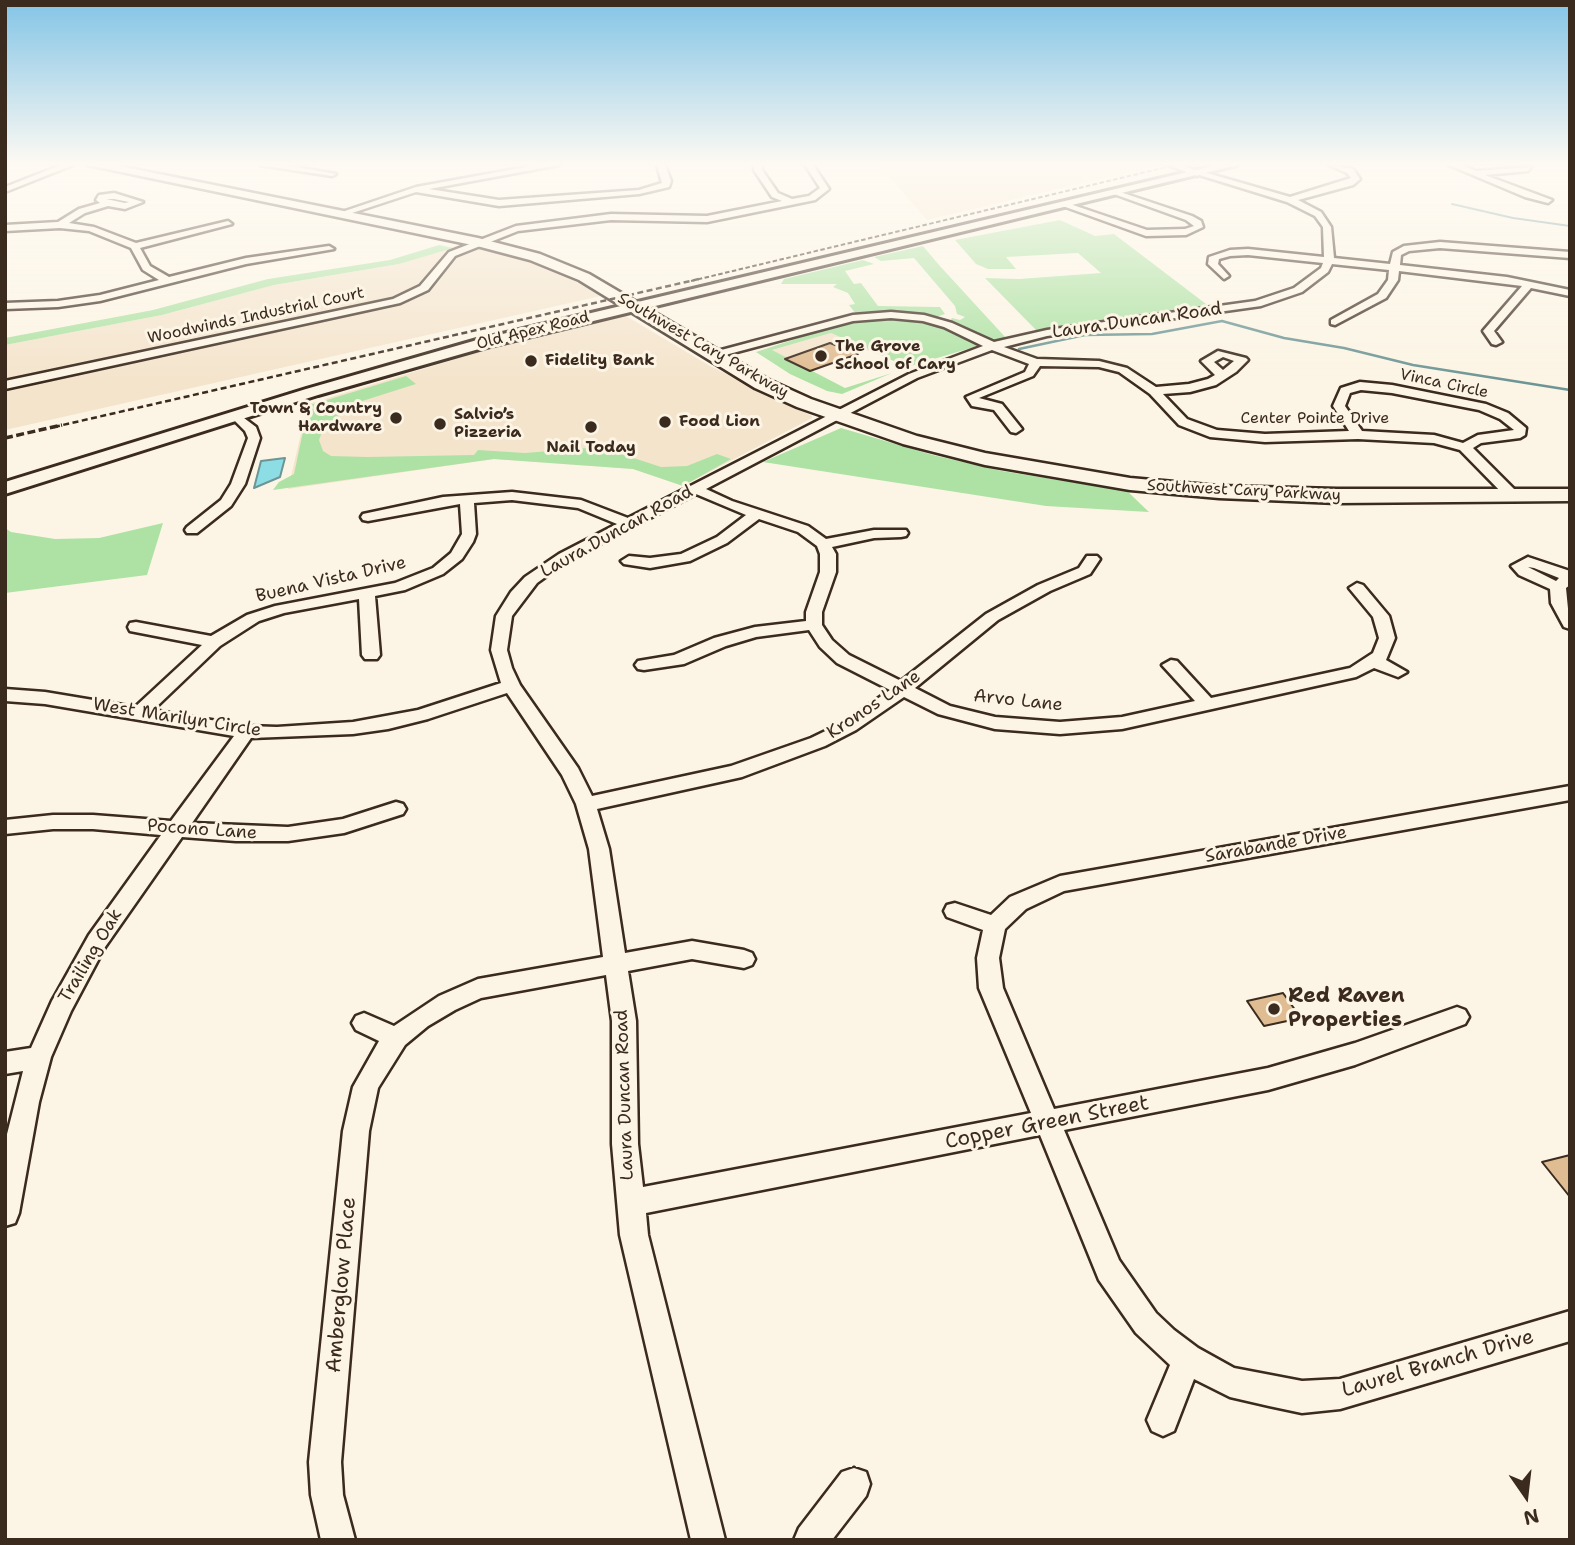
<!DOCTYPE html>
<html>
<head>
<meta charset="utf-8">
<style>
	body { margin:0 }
	#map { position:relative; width:1575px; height:1545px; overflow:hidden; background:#fcf5e5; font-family:"Shantell Sans",sans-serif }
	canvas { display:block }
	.frame { position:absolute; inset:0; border:7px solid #3b2a1e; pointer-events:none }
	.north { position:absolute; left:1491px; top:1461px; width:70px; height:70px; -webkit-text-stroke:5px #fcf5e5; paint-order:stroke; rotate:166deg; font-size:19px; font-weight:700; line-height:28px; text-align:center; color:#3b2a1e }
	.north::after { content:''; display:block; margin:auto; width:24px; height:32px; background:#3b2a1e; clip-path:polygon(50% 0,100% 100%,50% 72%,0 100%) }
</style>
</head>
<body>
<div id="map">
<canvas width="1575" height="1545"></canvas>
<div class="frame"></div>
<div class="north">N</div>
</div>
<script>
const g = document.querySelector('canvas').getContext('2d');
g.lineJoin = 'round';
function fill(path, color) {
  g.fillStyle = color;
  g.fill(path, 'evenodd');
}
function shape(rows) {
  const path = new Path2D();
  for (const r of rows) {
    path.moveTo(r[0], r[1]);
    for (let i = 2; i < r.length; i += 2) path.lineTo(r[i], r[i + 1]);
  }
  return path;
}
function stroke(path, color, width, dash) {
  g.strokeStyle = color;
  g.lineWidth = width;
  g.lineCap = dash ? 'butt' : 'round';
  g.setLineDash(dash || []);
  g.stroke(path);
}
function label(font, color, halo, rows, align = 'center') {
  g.font = font + ' "Shantell Sans",sans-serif';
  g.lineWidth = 6;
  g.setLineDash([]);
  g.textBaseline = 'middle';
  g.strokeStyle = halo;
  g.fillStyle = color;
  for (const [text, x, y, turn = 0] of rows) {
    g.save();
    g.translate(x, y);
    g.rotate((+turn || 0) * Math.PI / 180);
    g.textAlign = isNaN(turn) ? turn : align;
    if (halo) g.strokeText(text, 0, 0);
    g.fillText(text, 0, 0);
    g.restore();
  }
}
const built = shape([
	[879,165,1158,165,927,220],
	[464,243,516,254,562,274,601,296,5,430,5,345,162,315,274,285,399,264],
	[626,316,710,366,812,416,812,418,683,486,633,469,494,459,288,489,308,404,492,348],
	[831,333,870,350,858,354,830,343,785,359,772,350]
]);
const green = shape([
	[1060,220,1095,236,1114,234,1210,307,1036,330,985,278,1019,279,1101,273,1078,253,1006,257,1016,269,988,269,976,264,955,240],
	[439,245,453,248,399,264,274,285,162,315,5,345,5,338,153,310,268,279,390,260],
	[923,246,939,265,1007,339,990,340,950,321,952,318,960,320,965,317,957,314,955,306,914,258,881,261,874,257],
	[863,260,874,264,845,271,854,284,861,283,878,306,940,307,945,314,933,318,893,313,856,314,849,305,855,304,848,293,833,287,837,284,781,284,784,279],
	[885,318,934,322,981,345,907,367,831,333,772,350,845,388,892,373,842,394,827,391,790,374,756,352,844,323],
	[406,376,416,384,356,403,346,409,322,432,319,440,323,451,331,456,367,457,474,455,478,450,525,453,600,447,661,467,687,466,717,454,731,459,683,486,633,469,494,459,273,490,279,482,294,474,306,417,297,409],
	[841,428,933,455,1002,471,1127,491,1149,512,1046,506,763,462],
	[163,523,147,575,5,593,5,528,11,532,55,539,99,538]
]);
const water = shape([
	[285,458,280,477,254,488,261,461,285,458]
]);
const streamFar1 = shape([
	[1452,204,1513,218,1570,226]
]);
const stream = shape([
	[1019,349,1085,335,1152,334,1222,321,1284,338,1344,348,1413,365,1570,390]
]);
const building = shape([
	[830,343,858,354,810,371,785,359,830,343],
	[1283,993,1301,1018,1264,1026,1247,1001,1283,993],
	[1570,1155,1570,1197,1542,1162,1570,1155]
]);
const minor = shape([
	[61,165,73,165,5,192,5,187,61,165],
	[260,165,284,165,336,174,332,176,260,165],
	[537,165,559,165,429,189,499,200,639,190,662,183,657,165,665,165,671,181,669,187,639,194,499,206,416,192,343,216,336,214,416,187,537,165],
	[754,165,762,165,762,170,778,193,792,199,809,196,820,188,805,165,813,165,829,189,815,200,707,222,611,220,518,231,455,256,428,290,400,303,5,389,5,381,393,299,420,286,449,252,516,226,611,214,707,216,782,201,772,197,754,170,754,165],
	[1329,165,1353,169,1360,179,1353,185,1298,200,1321,212,1331,227,1334,258,1390,264,1393,252,1404,246,1440,242,1570,252,1570,258,1440,248,1409,251,1401,255,1400,265,1507,277,1570,290,1570,296,1531,288,1494,331,1502,342,1496,345,1492,344,1483,331,1522,286,1399,271,1398,280,1386,298,1335,325,1331,324,1331,320,1378,294,1388,280,1389,270,1332,264,1328,272,1302,292,1261,306,1047,336,1004,347,1037,359,1099,361,1127,368,1156,387,1189,384,1208,379,1215,375,1201,361,1218,351,1246,358,1248,360,1236,372,1216,385,1190,392,1163,394,1187,419,1217,430,1265,434,1349,431,1333,406,1341,388,1360,382,1392,385,1486,404,1508,413,1526,428,1525,435,1520,438,1481,443,1473,448,1517,492,1517,498,1507,498,1460,450,1434,443,1358,439,1265,442,1210,437,1179,425,1150,394,1119,372,1099,367,1040,366,1033,376,979,398,1002,404,1022,429,1016,433,1011,432,994,410,972,406,966,397,1025,372,1029,364,992,350,917,378,706,489,732,501,808,526,826,539,874,530,906,530,908,533,906,536,901,537,874,538,832,547,836,554,836,572,822,612,822,625,832,640,849,655,901,681,986,614,1038,585,1079,568,1087,556,1097,556,1100,559,1090,574,1050,591,998,620,915,688,950,706,995,717,1060,722,1122,717,1195,701,1162,665,1171,660,1177,661,1211,698,1350,668,1373,653,1379,638,1373,617,1349,588,1357,583,1363,585,1389,616,1395,638,1386,660,1407,672,1398,677,1374,668,1356,677,1122,729,1060,734,995,729,938,714,904,697,856,730,825,746,742,777,597,809,609,849,625,953,692,941,744,950,752,953,755,959,752,965,744,968,692,959,628,971,636,1021,638,1144,643,1187,1031,1113,979,988,977,958,983,930,947,917,944,911,947,905,955,903,991,915,1010,897,1060,876,1570,786,1570,800,1064,891,1026,909,1005,929,999,958,1003,988,1054,1109,1268,1068,1355,1043,1457,1007,1465,1010,1469,1017,1465,1024,1355,1065,1268,1090,1064,1130,1119,1260,1156,1313,1174,1330,1198,1348,1234,1368,1302,1381,1340,1379,1570,1311,1570,1341,1340,1409,1302,1413,1269,1406,1230,1397,1194,1379,1174,1431,1163,1436,1152,1431,1147,1420,1170,1365,1136,1333,1099,1280,1040,1135,646,1213,648,1235,725,1540,691,1540,620,1235,612,1144,612,1021,606,975,481,998,455,1010,428,1026,405,1045,378,1088,369,1131,341,1462,343,1495,355,1540,321,1540,311,1495,309,1462,343,1131,353,1087,379,1041,356,1030,352,1023,356,1016,364,1013,394,1026,439,996,478,979,603,957,589,849,576,804,562,775,507,693,428,719,388,729,353,734,251,738,192,823,288,827,343,819,396,802,403,804,406,809,403,814,344,833,288,841,236,841,182,837,105,947,71,1011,51,1057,39,1102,19,1213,15,1223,5,1226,5,1142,23,1071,5,1074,5,1052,31,1048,52,1001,89,935,161,835,93,829,53,829,5,834,5,820,53,815,93,815,171,821,234,736,45,704,5,701,5,689,45,692,135,707,202,645,130,631,128,627,130,623,136,622,211,636,247,615,275,606,395,583,433,568,451,553,462,534,460,504,368,521,363,520,361,517,363,514,443,497,512,492,581,500,628,518,909,374,983,346,944,327,923,321,891,318,853,321,714,358,710,357,710,353,853,315,891,312,924,315,952,323,994,342,1047,330,1255,301,1294,288,1321,268,1323,263,1248,255,1230,256,1219,259,1218,264,1229,276,1224,279,1208,264,1209,257,1230,250,1248,249,1324,257,1323,227,1315,216,1287,202,1193,173,1200,171,1290,197,1351,178,1347,173,1329,165],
	[1223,357,1234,361,1223,370,1214,362,1223,357],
	[1361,390,1392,393,1479,410,1500,419,1514,430,1478,435,1463,443,1434,435,1362,431,1345,406,1350,393,1361,390],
	[696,494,746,515,717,537,681,554,650,558,629,556,621,561,624,564,650,568,690,561,727,543,759,519,798,532,817,546,820,554,820,572,806,612,806,621,755,627,714,638,674,655,638,661,635,665,638,669,644,670,684,664,726,646,756,637,809,630,820,647,837,663,890,690,844,722,811,738,731,766,592,796,578,768,520,685,512,668,507,650,512,616,537,583,569,560,696,494],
	[512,500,578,508,617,524,559,554,525,577,511,592,496,616,491,650,501,683,418,710,353,722,277,727,246,726,153,710,220,646,259,621,284,613,359,599,362,655,365,659,377,659,380,655,375,596,405,590,443,574,462,559,473,542,476,534,474,503,512,500],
	[1449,165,1461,165,1476,171,1531,167,1528,171,1485,175,1552,200,1548,203,1525,197,1449,165],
	[1114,190,1192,216,1201,221,1203,227,1186,235,1146,236,1060,205,1067,203,1147,230,1185,229,1194,226,1186,220,1114,194,1114,190],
	[114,193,143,202,125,209,108,206,85,213,69,223,94,227,136,243,228,221,232,224,140,248,150,266,169,277,246,258,329,246,334,249,246,264,100,301,58,307,5,309,5,303,58,301,100,295,159,280,143,270,131,248,89,231,60,228,5,231,5,225,58,222,79,209,100,203,96,200,99,195,114,193],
	[106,199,114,199,129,202,125,203,106,199],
	[236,412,256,427,260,438,245,484,231,506,197,533,187,533,185,530,187,527,221,500,231,484,248,438,245,431,230,416,236,412],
	[1528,557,1570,571,1570,585,1566,588,1570,629,1564,627,1551,603,1550,589,1519,575,1511,566,1528,557],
	[1528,567,1534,568,1559,578,1556,581,1528,567],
	[854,1468,866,1472,870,1484,866,1496,832,1540,794,1540,799,1528,842,1472,854,1468]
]);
const tertiary = shape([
	[1168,165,1182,165,1202,173,1197,176,1168,165]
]);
const secondary = shape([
	[1217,165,1237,165,486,347,318,395,5,494,5,482,306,389,477,340,1217,165]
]);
const primary = shape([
	[88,165,114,165,478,238,540,254,589,274,769,380,811,399,917,436,985,453,1130,478,1219,486,1337,489,1570,489,1570,501,1337,503,1219,498,1130,490,985,465,903,444,797,407,755,388,579,280,530,260,477,246,88,165]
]);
const railFar2 = shape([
	[691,281,1175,165]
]);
const railFar1 = shape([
	[54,427,699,279]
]);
const rail = shape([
	[5,438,62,425]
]);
const markers = [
	[821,356,7,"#3b2a1e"],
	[531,361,7,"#3b2a1e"],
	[396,418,7,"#3b2a1e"],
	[665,422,7,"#3b2a1e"],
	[440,424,7,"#3b2a1e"],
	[591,427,7,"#3b2a1e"],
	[1274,1009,7,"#3b2a1e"]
];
const farStreetnames = [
	["Woodwinds Industrial Court",256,316,-12],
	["Old Apex Road",533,331,-14],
	["Southwest Cary Parkway",703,346,30],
	["Vinca Circle",1444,384,12],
	["Center Pointe Drive",1315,419],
	["Southwest Cary Parkway",1244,491,3]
];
const farPoinames = [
	["The Grove",835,347],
	["School of Cary",835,365],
	["Fidelity Bank",545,361],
	["Town & Country",382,409,"right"],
	["Hardware",382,427,"right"],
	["Salvio’s",454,415],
	["Pizzeria",454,433],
	["Food Lion",679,422],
	["Nail Today",591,448,"center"]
];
const streetNames = [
	["Laura Duncan Road",1137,321,-8],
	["Laura Duncan Road",617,532,-29],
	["Buena Vista Drive",331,580,-13],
	["Arvo Lane",1018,701,6],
	["Kronos Lane",874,705,-34],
	["West Marilyn Circle",177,718,9],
	["Pocono Lane",202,830,4],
	["Sarabande Drive",1276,845,-10],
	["Trailing Oak",91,956,-59],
	["Laura Duncan Road",625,1095,-92]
];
const nearPoinames = [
	["Red Raven",1288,997],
	["Properties",1288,1021]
];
const nearStreetnames = [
	["Copper Green Street",1047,1123,-11],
	["Amberglow Place",342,1285,-85],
	["Laurel Branch Drive",1438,1364,-16]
];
fill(built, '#f4e4cc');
fill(green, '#aee2a4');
fill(water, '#8cdde4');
stroke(water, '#6c9595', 2);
stroke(streamFar1, '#6c9595', 2);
stroke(stream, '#6c9595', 2.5);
fill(building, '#e0bc92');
stroke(building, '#3b2a1e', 2);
stroke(minor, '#3b2a1e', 5);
stroke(tertiary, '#3b2a1e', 5);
stroke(secondary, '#3b2a1e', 6);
stroke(primary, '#3b2a1e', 5);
fill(minor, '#fcf5e5');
fill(tertiary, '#fcf5e5');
fill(secondary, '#fcf5e5');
fill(primary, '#fcf5e5');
stroke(railFar2, '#3b2a1e', 2, [4.5, 2.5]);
stroke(railFar1, '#3b2a1e', 2.5, [6, 3.5]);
stroke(rail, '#3b2a1e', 3.5, [8, 3.5]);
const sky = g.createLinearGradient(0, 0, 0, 382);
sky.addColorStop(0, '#83c4e6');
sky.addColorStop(0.43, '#fefaf3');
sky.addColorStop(1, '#fefaf300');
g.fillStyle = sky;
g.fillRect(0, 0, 1575, 382);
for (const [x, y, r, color] of markers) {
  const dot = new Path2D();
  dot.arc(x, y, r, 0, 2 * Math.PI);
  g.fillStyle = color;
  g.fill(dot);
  stroke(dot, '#fcf5e5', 2.5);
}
label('16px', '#3b2a1e', '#fcf5e5', farStreetnames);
label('bold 16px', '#3b2a1e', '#fcf5e5', farPoinames, 'left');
label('18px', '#3b2a1e', '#fcf5e5', streetNames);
label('bold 21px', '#3b2a1e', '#fcf5e5', nearPoinames, 'left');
label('21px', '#3b2a1e', '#fcf5e5', nearStreetnames);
</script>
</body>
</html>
